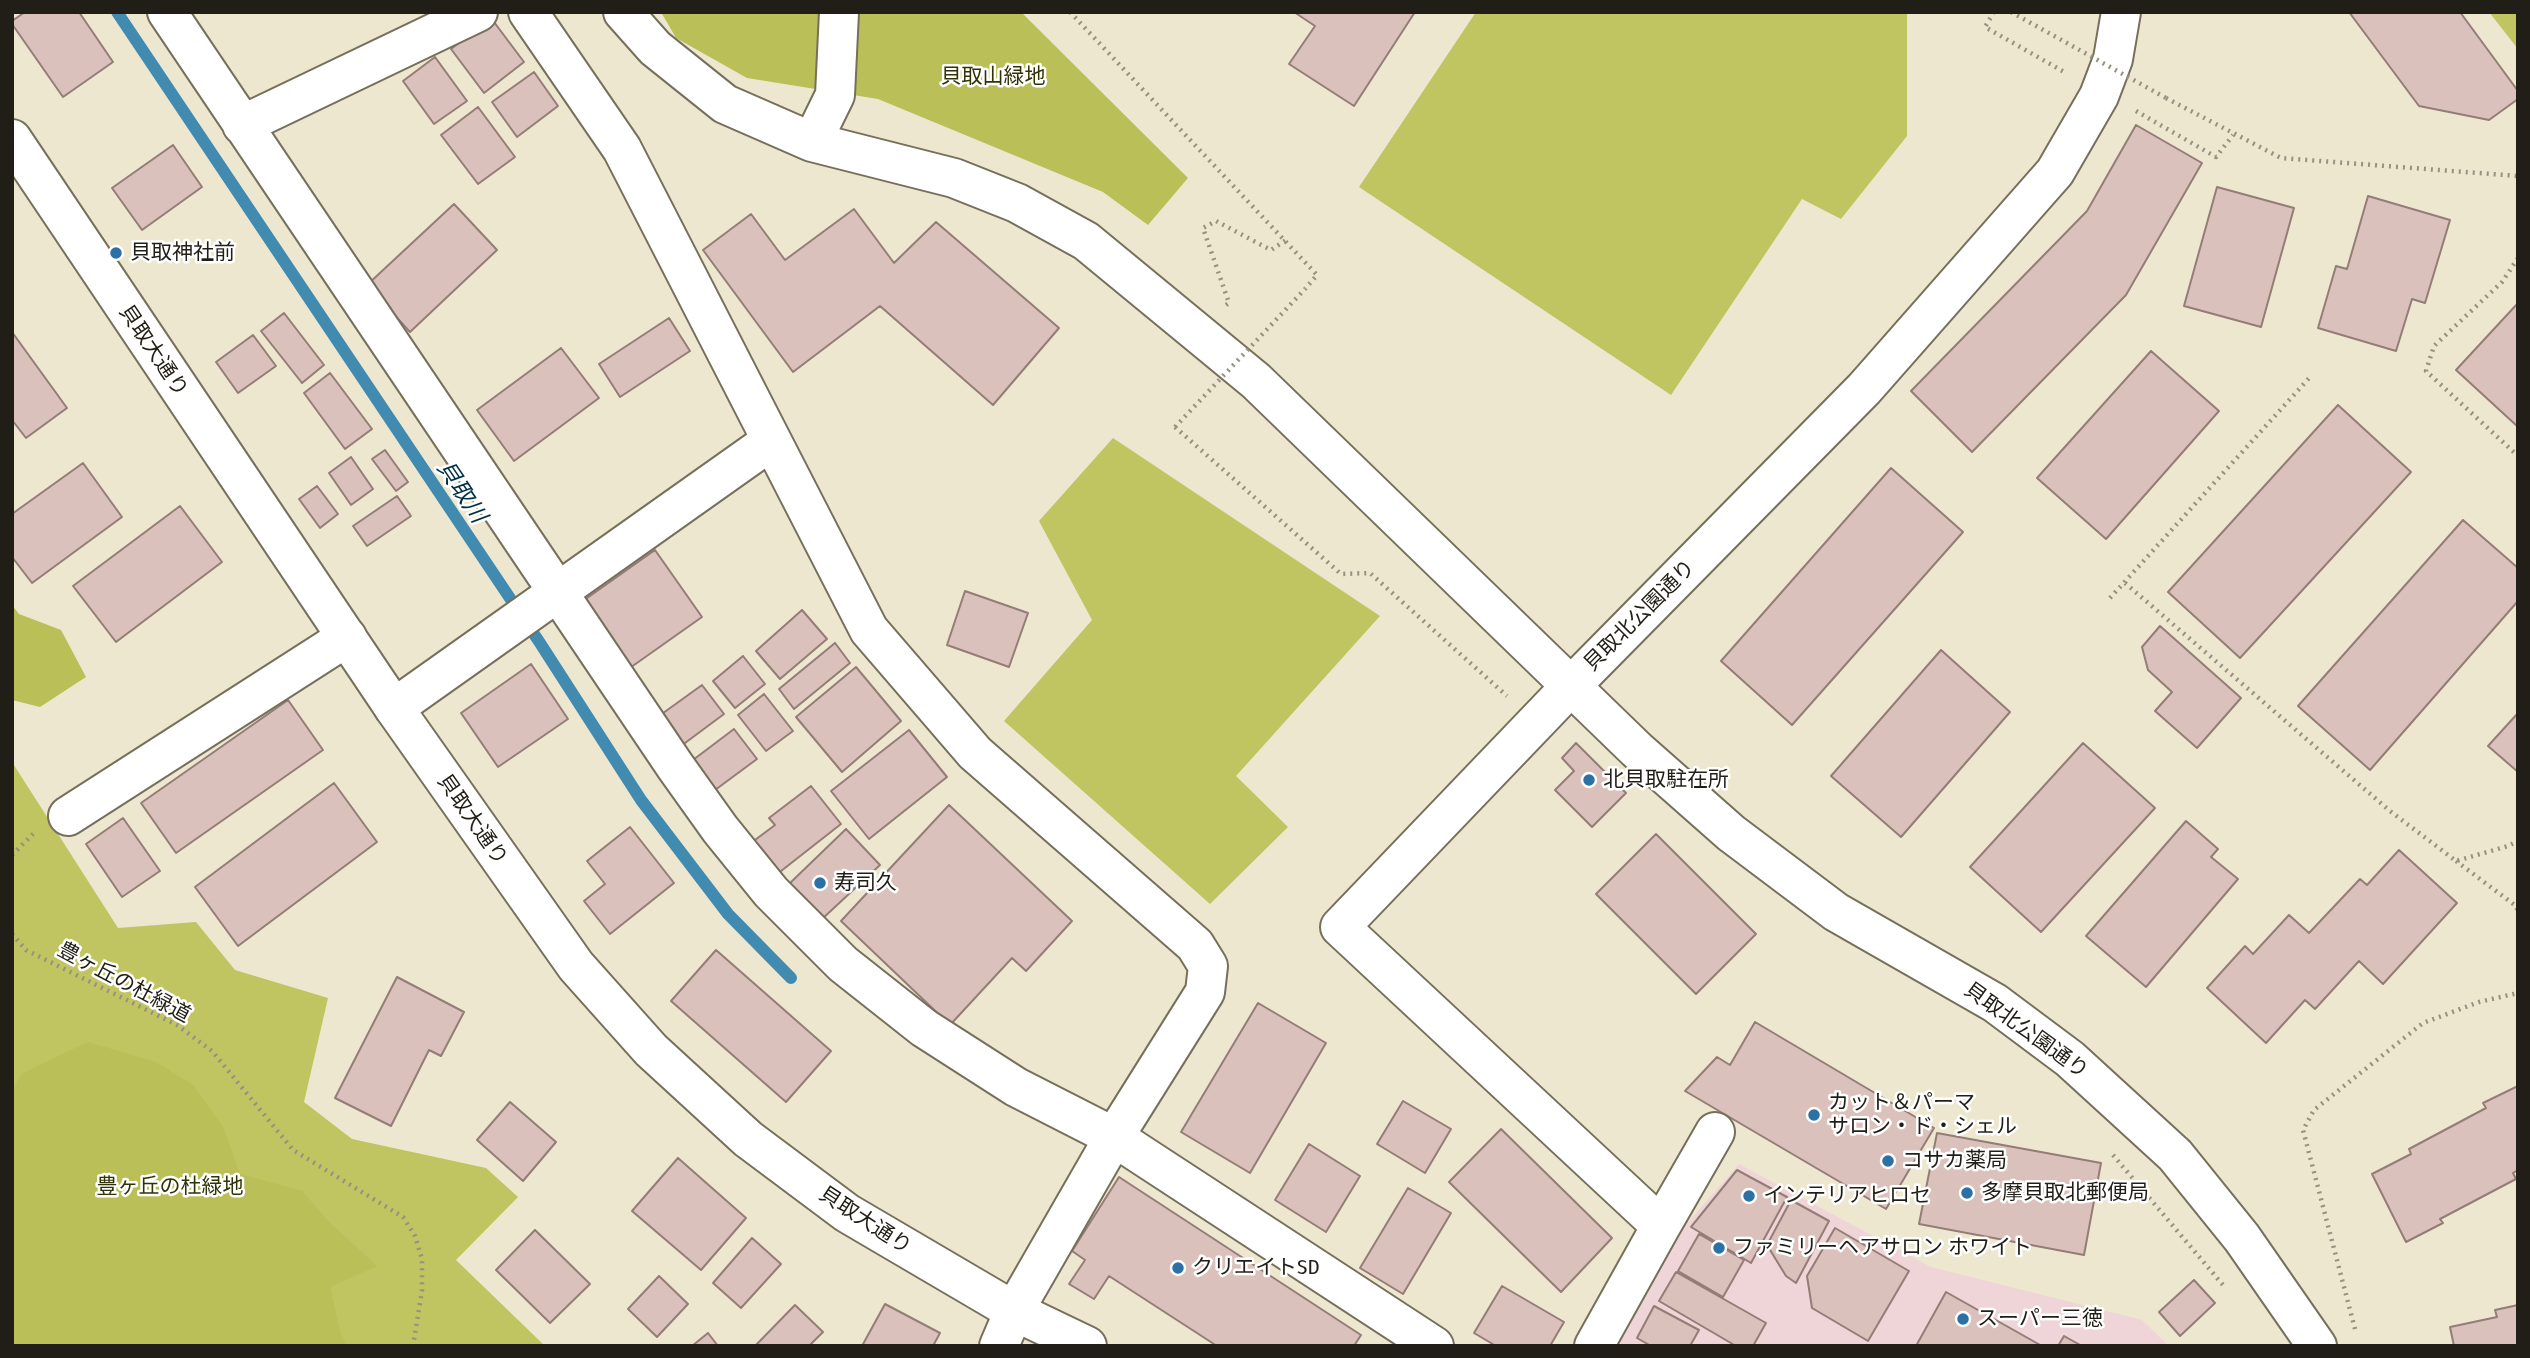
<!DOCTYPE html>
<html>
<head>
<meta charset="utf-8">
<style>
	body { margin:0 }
	#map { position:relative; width:2530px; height:1358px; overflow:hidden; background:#ede7d0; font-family:"Fira Sans Condensed",sans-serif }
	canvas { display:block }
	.frame { position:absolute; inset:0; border:14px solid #201e16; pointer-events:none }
</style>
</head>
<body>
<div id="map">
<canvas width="2530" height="1358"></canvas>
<div class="frame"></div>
</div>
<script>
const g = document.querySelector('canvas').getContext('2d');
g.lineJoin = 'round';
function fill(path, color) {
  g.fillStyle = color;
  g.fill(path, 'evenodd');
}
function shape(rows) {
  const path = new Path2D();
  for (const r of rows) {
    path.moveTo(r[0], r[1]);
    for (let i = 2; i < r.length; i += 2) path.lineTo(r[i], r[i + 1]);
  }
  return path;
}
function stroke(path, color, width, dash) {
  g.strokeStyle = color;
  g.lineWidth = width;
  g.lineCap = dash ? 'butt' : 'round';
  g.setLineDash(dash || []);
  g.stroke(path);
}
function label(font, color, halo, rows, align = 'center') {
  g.font = font + ' "Fira Sans Condensed","Noto Sans JP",sans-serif';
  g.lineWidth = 5;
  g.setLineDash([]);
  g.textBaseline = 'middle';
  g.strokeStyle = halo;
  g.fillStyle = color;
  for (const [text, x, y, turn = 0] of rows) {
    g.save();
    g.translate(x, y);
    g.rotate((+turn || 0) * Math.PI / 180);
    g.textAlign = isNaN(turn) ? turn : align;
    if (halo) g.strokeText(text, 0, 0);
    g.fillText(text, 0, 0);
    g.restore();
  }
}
const commercial = shape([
	[1739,1164,1931,1267,2142,1320,2169,1346,1615,1346,1675,1237]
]);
const green = shape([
	[1476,12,1907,12,1907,136,1841,219,1802,199,1671,395,1359,187],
	[2489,12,2518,12,2518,49],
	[1113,438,1380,616,1236,776,1288,827,1210,904,1004,721,1092,620,1039,521],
	[12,762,118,928,196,922,235,970,328,998,304,1102,352,1139,486,1168,518,1197,456,1260,545,1346,12,1346]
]);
const forest = shape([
	[661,12,1021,12,1188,178,1148,225,1103,192,878,99,747,78,676,38],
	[12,605,19,614,61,630,86,677,40,707,12,700],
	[88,1042,156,1062,193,1085,223,1127,240,1174,302,1191,328,1221,377,1266,330,1287,341,1335,347,1346,12,1346,12,1094,21,1074]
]);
const stream = shape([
	[117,12,540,643,641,800,728,914,791,978]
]);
const building = shape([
	[25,12,79,12,113,62,63,97,12,24,12,21,25,12],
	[1294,12,1415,12,1354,106,1289,64,1315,26,1294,12],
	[2349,12,2460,12,2518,91,2518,99,2489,120,2419,106,2349,12],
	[491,18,524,62,484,93,451,49,491,18],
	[435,57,467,101,434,124,403,81,435,57],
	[534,72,558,106,517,137,492,102,534,72],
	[478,107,515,157,478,184,441,135,478,107],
	[2136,125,2202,163,2126,295,1972,452,1911,391,2087,211,2136,125],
	[173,145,202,187,142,230,112,188,173,145],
	[2217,187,2294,208,2261,327,2184,306,2217,187],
	[2368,196,2450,220,2425,303,2412,299,2396,351,2318,328,2336,266,2347,269,2368,196],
	[454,204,497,250,410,332,367,285,454,204],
	[854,209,894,263,936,222,1059,328,993,405,880,306,793,372,703,250,751,214,785,260,854,209],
	[2518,303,2518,425,2517,426,2456,370,2518,303],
	[284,313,324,365,302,383,261,331,284,313],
	[669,318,690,351,620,397,599,364,669,318],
	[12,332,67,408,26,438,12,420,12,332],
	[253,335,276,366,238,393,216,362,253,335],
	[561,348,599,398,514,461,477,410,561,348],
	[2151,351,2219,411,2106,539,2037,478,2151,351],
	[330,373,372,429,345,449,304,393,330,373],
	[2338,405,2411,472,2240,658,2168,592,2338,405],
	[385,450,408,482,396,491,372,459,385,450],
	[351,457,373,489,351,505,329,473,351,457],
	[83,463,122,517,32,583,12,557,12,514,83,463],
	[1891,468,1963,532,1792,725,1721,661,1891,468],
	[317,486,338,514,320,528,299,499,317,486],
	[397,496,411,516,367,546,353,526,397,496],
	[180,506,222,562,116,642,73,586,180,506],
	[2463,520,2518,568,2518,601,2370,770,2298,706,2463,520],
	[655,550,702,617,627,670,580,603,655,550],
	[965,591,1028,613,1009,667,947,645,965,591],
	[802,610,827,639,780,679,756,651,802,610],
	[2160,626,2241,698,2197,748,2155,711,2172,692,2148,670,2142,647,2160,626],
	[835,643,850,663,794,709,779,689,835,643],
	[1941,650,2010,712,1901,837,1831,776,1941,650],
	[743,656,765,684,735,708,713,681,743,656],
	[531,664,568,719,498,767,461,713,531,664],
	[856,667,901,721,842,772,796,717,856,667],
	[702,685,724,714,681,746,659,716,702,685],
	[764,694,793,731,766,751,738,715,764,694],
	[288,700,323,750,176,853,141,803,288,700],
	[2518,713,2518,772,2488,746,2518,713],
	[734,729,757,759,711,793,689,763,734,729],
	[909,730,947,777,869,839,831,791,909,730],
	[1576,743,1626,793,1592,827,1555,790,1574,771,1562,758,1576,743],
	[2083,743,2155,808,2041,932,1970,867,2083,743],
	[334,783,377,842,238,946,195,887,334,783],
	[811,786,841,824,776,875,751,843,775,825,769,818,811,786],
	[949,805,1072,921,1026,971,1012,958,950,1025,841,921,949,805],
	[123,818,160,871,122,897,86,844,123,818],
	[2186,821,2218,849,2211,857,2238,879,2146,987,2086,936,2186,821],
	[630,827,674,883,610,934,584,901,605,884,587,861,630,827],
	[846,829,880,865,821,920,788,885,846,829],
	[1656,834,1756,934,1696,994,1596,894,1656,834],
	[2399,850,2457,903,2383,984,2359,961,2315,1009,2305,1000,2266,1043,2207,988,2245,946,2253,954,2289,915,2309,933,2360,879,2367,885,2399,850],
	[716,950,831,1051,786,1102,671,1001,716,950],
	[397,977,464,1012,441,1056,429,1050,391,1126,335,1098,397,977],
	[1258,1003,1326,1043,1250,1173,1181,1132,1258,1003],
	[1755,1022,1934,1128,1886,1209,1685,1091,1717,1057,1730,1065,1755,1022],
	[2518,1086,2518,1170,2513,1173,2516,1179,2440,1219,2443,1223,2406,1242,2372,1174,2411,1154,2409,1149,2486,1108,2483,1103,2518,1086],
	[1403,1101,1451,1129,1425,1173,1377,1144,1403,1101],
	[510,1102,556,1142,523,1181,477,1140,510,1102],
	[1501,1129,1612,1238,1561,1292,1449,1182,1501,1129],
	[1937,1133,2101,1163,2084,1255,1919,1224,1937,1133],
	[1309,1144,1360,1176,1326,1232,1275,1200,1309,1144],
	[678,1158,746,1218,701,1270,632,1211,678,1158],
	[1737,1170,1787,1197,1751,1263,1691,1227,1737,1170],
	[1119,1177,1361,1335,1354,1346,1217,1346,1109,1276,1094,1299,1069,1284,1085,1260,1072,1251,1119,1177],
	[1408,1188,1451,1213,1403,1294,1360,1268,1408,1188],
	[1791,1200,1829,1221,1796,1283,1786,1276,1767,1245,1791,1200],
	[1835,1228,1909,1271,1868,1341,1812,1308,1807,1276,1835,1228],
	[535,1230,590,1284,550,1323,496,1270,535,1230],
	[1699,1234,1744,1260,1723,1297,1678,1271,1699,1234],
	[752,1238,781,1264,741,1308,713,1283,752,1238],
	[1676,1272,1766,1323,1753,1346,1736,1346,1659,1301,1676,1272],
	[659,1276,688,1304,657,1337,628,1309,659,1276],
	[2194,1280,2215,1303,2180,1336,2159,1312,2194,1280],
	[1502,1286,1564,1322,1550,1346,1496,1346,1474,1333,1502,1286],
	[1946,1292,2042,1346,1916,1346,1946,1292],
	[885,1304,940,1333,933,1346,862,1346,885,1304],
	[795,1305,823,1332,809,1346,755,1346,795,1305],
	[2518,1305,2518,1346,2454,1346,2450,1327,2497,1317,2495,1310,2518,1305],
	[1654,1306,1699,1330,1690,1346,1651,1346,1637,1338,1654,1306],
	[708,1333,718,1346,692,1346,708,1333],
	[2064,1336,2082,1346,2058,1346,2064,1336]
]);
const path = shape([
	[1070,12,1317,275,1305,289],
	[1994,12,1985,27,2066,73],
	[2166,98,2281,158,2518,176],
	[2136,111,2216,157,2233,135],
	[2518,258,2502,282,2434,346,2426,371,2518,456],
	[1226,305,1229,303,1203,228,1216,221,1271,250,1286,240],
	[1175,427,1341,574,1370,573,1507,696],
	[2125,583,2390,811,2456,861,2508,846,2518,841],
	[2110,598,2311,376],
	[12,855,34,833],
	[2456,861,2516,906,2518,912],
	[12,934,26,950,177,1025,212,1051,293,1150,403,1217,415,1236,422,1259,422,1291,413,1346],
	[2113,1155,2223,1285],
	[2355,1329,2303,1130,2314,1110,2423,1023,2479,1002,2518,993]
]);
const minor = shape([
	[167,12,675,766,720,829,771,892,843,964,924,1028,1016,1087,1114,1137,1434,1346],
	[528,12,622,149,869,630,975,753,1195,945,1208,966,1205,992,1114,1137,1014,1311,999,1346],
	[242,125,478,12],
	[1571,686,1340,927,1661,1226,1594,1346],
	[394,708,771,441],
	[68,816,347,637],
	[1661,1226,1715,1132]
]);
const tertiary = shape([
	[623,12,655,48,725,104,812,142,954,178,1017,203,1086,241,1256,381,1637,750,1731,833,1836,912,1995,1003,2070,1059,2175,1155,2242,1238,2317,1346],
	[12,139,394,708,576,966,651,1050,748,1139,847,1213,1014,1311,1087,1346],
	[812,142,835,95,839,12],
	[1571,686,1864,389,2055,172,2099,96,2113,59,2121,12]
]);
const pathBridge = shape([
	[2011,12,2166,98],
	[1175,427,1305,289]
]);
const markers = [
	[116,253,7,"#2c71a6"],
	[1589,780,7,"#2c71a6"],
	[820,883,7,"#2c71a6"],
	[1814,1115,7,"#2c71a6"],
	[1888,1161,7,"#2c71a6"],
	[1967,1193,7,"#2c71a6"],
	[1749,1196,7,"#2c71a6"],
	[1719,1248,7,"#2c71a6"],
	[1178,1268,7,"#2c71a6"],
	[1963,1319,7,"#2c71a6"]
];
const parkNames = [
	["貝取山緑地",993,77],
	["豊ヶ丘の杜緑地",170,1187]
];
const poiNames = [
	["貝取神社前",130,253],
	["北貝取駐在所",1603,780],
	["寿司久",834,883],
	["カット＆パーマ",1828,1103],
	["サロン・ド・シェル",1828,1127],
	["コサカ薬局",1902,1161],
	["多摩貝取北郵便局",1981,1193],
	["インテリアヒロセ",1763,1196],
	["ファミリーヘアサロン ホワイト",1733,1248],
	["クリエイトSD",1192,1268],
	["スーパー三徳",1977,1319]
];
const streetNames = [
	["貝取大通り",153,351,56],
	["貝取北公園通り",1640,616,-45],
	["貝取大通り",472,820,55],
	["豊ヶ丘の杜緑道",124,983,28],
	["貝取北公園通り",2026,1031,36],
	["貝取大通り",865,1221,33]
];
const waterNames = [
	["貝取川",461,492,56]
];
fill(commercial, '#f0d5d8');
fill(green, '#c0c461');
fill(forest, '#babf57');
stroke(stream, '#418ab0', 12);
fill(building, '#dbc1bb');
stroke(building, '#947c77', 2);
stroke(minor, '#756f5b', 42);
stroke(tertiary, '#756f5b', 42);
stroke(path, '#969181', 4.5, [2, 5]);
stroke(minor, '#fff', 38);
stroke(tertiary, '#fff', 38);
stroke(pathBridge, '#969181', 4.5, [2, 5]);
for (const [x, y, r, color] of markers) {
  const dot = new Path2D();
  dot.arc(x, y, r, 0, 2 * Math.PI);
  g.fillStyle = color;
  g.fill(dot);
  stroke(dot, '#fff', 2.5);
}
label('21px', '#313205', '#fff', parkNames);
label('21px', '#201e16', '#fff', poiNames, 'left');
label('21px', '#201e16', '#fff', streetNames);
label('italic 23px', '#003047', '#fff', waterNames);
</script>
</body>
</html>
